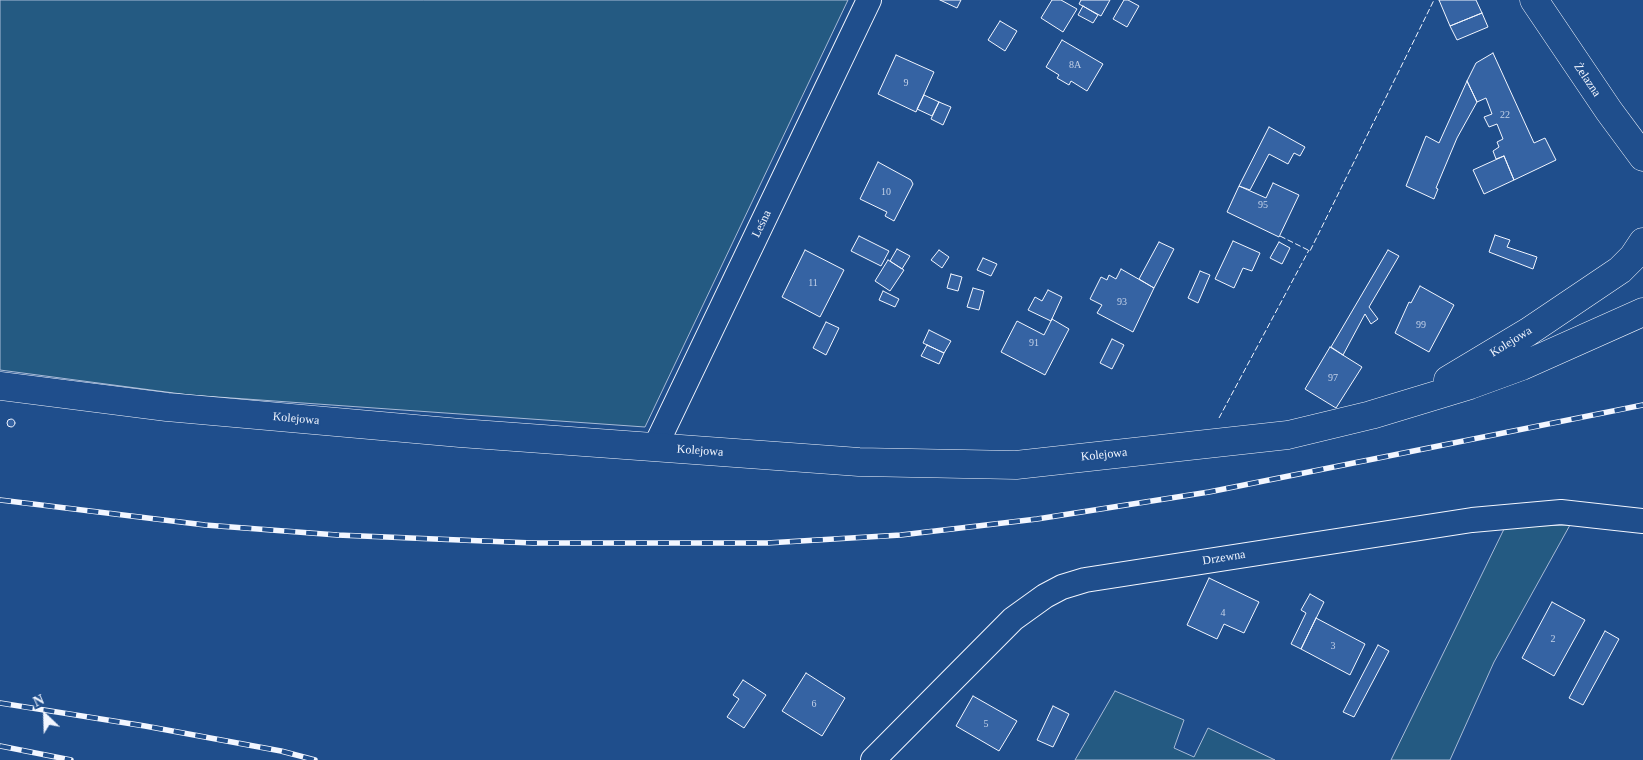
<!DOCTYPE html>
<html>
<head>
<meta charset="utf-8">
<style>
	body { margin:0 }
	#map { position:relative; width:1643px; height:760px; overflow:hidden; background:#1f4e8c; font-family:Georgia,serif }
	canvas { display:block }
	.north { position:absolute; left:20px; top:690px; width:50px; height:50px; -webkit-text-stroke:4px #1f4e8c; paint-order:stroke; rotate:336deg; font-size:14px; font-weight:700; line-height:20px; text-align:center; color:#f2f6ff }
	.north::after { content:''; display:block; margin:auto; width:18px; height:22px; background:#f2f6ff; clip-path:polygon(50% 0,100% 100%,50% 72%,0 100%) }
</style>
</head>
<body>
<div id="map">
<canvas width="1643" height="760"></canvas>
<div class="north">N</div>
</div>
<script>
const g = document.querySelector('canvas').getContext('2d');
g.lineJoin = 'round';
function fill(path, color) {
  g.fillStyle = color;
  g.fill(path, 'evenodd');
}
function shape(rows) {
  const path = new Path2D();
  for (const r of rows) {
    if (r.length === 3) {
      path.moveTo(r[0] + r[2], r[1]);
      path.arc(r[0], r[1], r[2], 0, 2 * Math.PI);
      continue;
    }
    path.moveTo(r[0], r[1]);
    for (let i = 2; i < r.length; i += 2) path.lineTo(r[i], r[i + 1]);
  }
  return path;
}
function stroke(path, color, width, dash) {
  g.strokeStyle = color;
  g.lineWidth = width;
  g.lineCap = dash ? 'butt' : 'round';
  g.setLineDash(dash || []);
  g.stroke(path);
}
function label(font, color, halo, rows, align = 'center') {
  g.font = font + ' Georgia,serif';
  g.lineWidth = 4;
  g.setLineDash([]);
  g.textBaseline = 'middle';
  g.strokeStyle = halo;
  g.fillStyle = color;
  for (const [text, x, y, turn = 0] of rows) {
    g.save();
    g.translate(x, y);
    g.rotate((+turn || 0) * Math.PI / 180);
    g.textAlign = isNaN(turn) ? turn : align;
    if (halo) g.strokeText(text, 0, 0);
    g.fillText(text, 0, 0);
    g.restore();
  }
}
const green = shape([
	[0,0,848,0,645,427,189,395,0,370,0,0],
	[1570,525,1494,662,1450,760,1391,760,1505,527,1570,525],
	[1115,691,1184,720,1174,748,1194,757,1208,728,1275,760,1075,760,1115,691]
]);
const building = shape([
	[940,0,961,0,957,8,940,0],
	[1052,0,1061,0,1077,9,1063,32,1041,18,1052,0],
	[1081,0,1110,0,1101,16,1079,4,1081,0],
	[1124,0,1128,0,1139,6,1127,27,1113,19,1124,0],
	[1439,0,1476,0,1482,13,1450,26,1439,0],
	[1083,6,1098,15,1093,23,1078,15,1083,6],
	[1482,13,1488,27,1457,40,1450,26,1482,13],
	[1000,21,1017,31,1005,51,988,40,1000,21],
	[1062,40,1103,64,1087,91,1071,81,1069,85,1057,78,1059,75,1046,67,1062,40],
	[1493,53,1534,143,1545,138,1556,160,1514,180,1504,156,1496,159,1493,151,1499,147,1497,142,1503,139,1497,124,1489,127,1484,117,1492,114,1486,98,1477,102,1467,81,1476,63,1493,53],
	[896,55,934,72,916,112,878,94,896,55],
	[1467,81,1477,102,1457,138,1436,188,1438,189,1434,199,1406,186,1426,136,1439,143,1467,81],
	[924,95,939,102,932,116,917,109,924,95],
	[939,102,951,107,943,125,931,119,939,102],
	[1269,127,1305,147,1300,156,1294,153,1288,164,1269,154,1250,190,1239,186,1269,127],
	[1504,156,1514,180,1484,194,1473,170,1504,156],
	[878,162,911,180,913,184,894,221,885,216,887,212,860,199,878,162],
	[1273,183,1299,195,1279,237,1227,212,1239,186,1266,198,1273,183],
	[1495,235,1510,240,1507,247,1537,257,1533,269,1489,252,1495,235],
	[859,236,889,251,881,266,851,251,859,236],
	[1233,241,1260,253,1252,271,1243,268,1234,288,1215,279,1233,241],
	[1159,242,1174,249,1154,288,1139,279,1159,242],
	[1279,242,1290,248,1282,264,1270,258,1279,242],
	[897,249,910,256,902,269,890,261,897,249],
	[805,250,844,270,820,317,782,297,805,250],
	[939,250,949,257,942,268,931,260,939,250],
	[1388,250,1399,256,1369,307,1378,319,1371,324,1365,314,1343,355,1331,347,1388,250],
	[983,258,997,264,991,276,977,270,983,258],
	[888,260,904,270,890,291,875,281,888,260],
	[1121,269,1154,288,1133,332,1097,313,1102,305,1090,299,1101,277,1107,280,1109,275,1116,279,1121,269],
	[1200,271,1210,275,1198,303,1188,298,1200,271],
	[951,274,962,277,958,291,947,288,951,274],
	[1420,286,1454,305,1429,352,1395,333,1409,302,1411,303,1420,286],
	[973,288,984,291,979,310,967,307,973,288],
	[1048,290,1062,297,1051,321,1028,310,1035,297,1042,301,1048,290],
	[883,291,899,299,895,307,879,300,883,291],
	[1052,319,1069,329,1045,375,1001,352,1017,321,1044,335,1052,319],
	[826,322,839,328,826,355,813,348,826,322],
	[929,330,951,341,944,353,923,343,929,330],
	[1112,339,1124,345,1112,369,1100,363,1112,339],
	[927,345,944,353,939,364,921,356,927,345],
	[1330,347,1362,367,1336,408,1305,389,1330,347],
	[11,423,4],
	[1209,578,1259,602,1244,633,1224,624,1217,639,1187,625,1209,578],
	[1310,594,1324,602,1301,649,1291,644,1306,613,1301,610,1310,594],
	[1552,602,1585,620,1554,676,1522,658,1552,602],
	[1316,618,1365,644,1350,675,1301,649,1316,618],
	[1605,631,1619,639,1583,705,1569,698,1605,631],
	[1378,645,1389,651,1354,717,1343,712,1378,645],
	[806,673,845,698,822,736,782,711,806,673],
	[743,680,766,695,744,728,727,717,739,699,733,695,743,680],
	[973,696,1017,721,999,751,956,726,973,696],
	[1053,706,1069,714,1053,747,1037,740,1053,706]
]);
const minor = shape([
	[655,447,869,0],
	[873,760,1013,619,1045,596,1062,587,1085,580,1472,520,1561,512,1643,521]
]);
const tertiary = shape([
	[1534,0,1609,111,1643,157],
	[1448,380,1528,332,1620,270,1633,257,1643,242],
	[0,386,167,407,460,433,859,462,1016,465,1288,435,1371,415,1470,385,1522,366,1643,312]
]);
const rail = shape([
	[0,500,205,525,337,535,533,543,767,543,901,535,1037,519,1209,492,1643,405],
	[0,703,145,726,281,751,315,760],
	[0,746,71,760]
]);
const fence = shape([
	[1280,236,1310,251,1434,0],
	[1219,418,1309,250]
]);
const numberNames = [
	["8A",1075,65],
	["9",906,83],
	["22",1505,115],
	["10",886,192],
	["95",1263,205],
	["11",813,283],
	["93",1122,302],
	["99",1421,325],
	["91",1034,343],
	["97",1333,378],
	["4",1223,613],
	["2",1553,639],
	["3",1333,646],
	["6",814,704],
	["5",986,724]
];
const streetNames = [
	["Żelazna",1587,80,56],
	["Leśna",762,224,-64],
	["Kolejowa",1511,342,-32],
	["Kolejowa",296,419,5],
	["Kolejowa",700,451,4],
	["Kolejowa",1104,455,-6],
	["Drzewna",1224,558,-9]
];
fill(green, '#245a82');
stroke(green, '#a8bbd7', 1);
fill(building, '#3563a3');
stroke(building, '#f2f6ff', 1);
stroke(minor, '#f2f6ff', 26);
stroke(tertiary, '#f2f6ff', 29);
stroke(minor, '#1f4e8c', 24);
stroke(tertiary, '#1f4e8c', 28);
stroke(rail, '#f2f6ff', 5.5);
stroke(rail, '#1f4e8c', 4, [11]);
stroke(fence, '#f2f6ff', 1, [6, 2.5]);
label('10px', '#c3d1e8', null, numberNames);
label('12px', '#f2f6ff', '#1f4e8c', streetNames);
</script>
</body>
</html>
